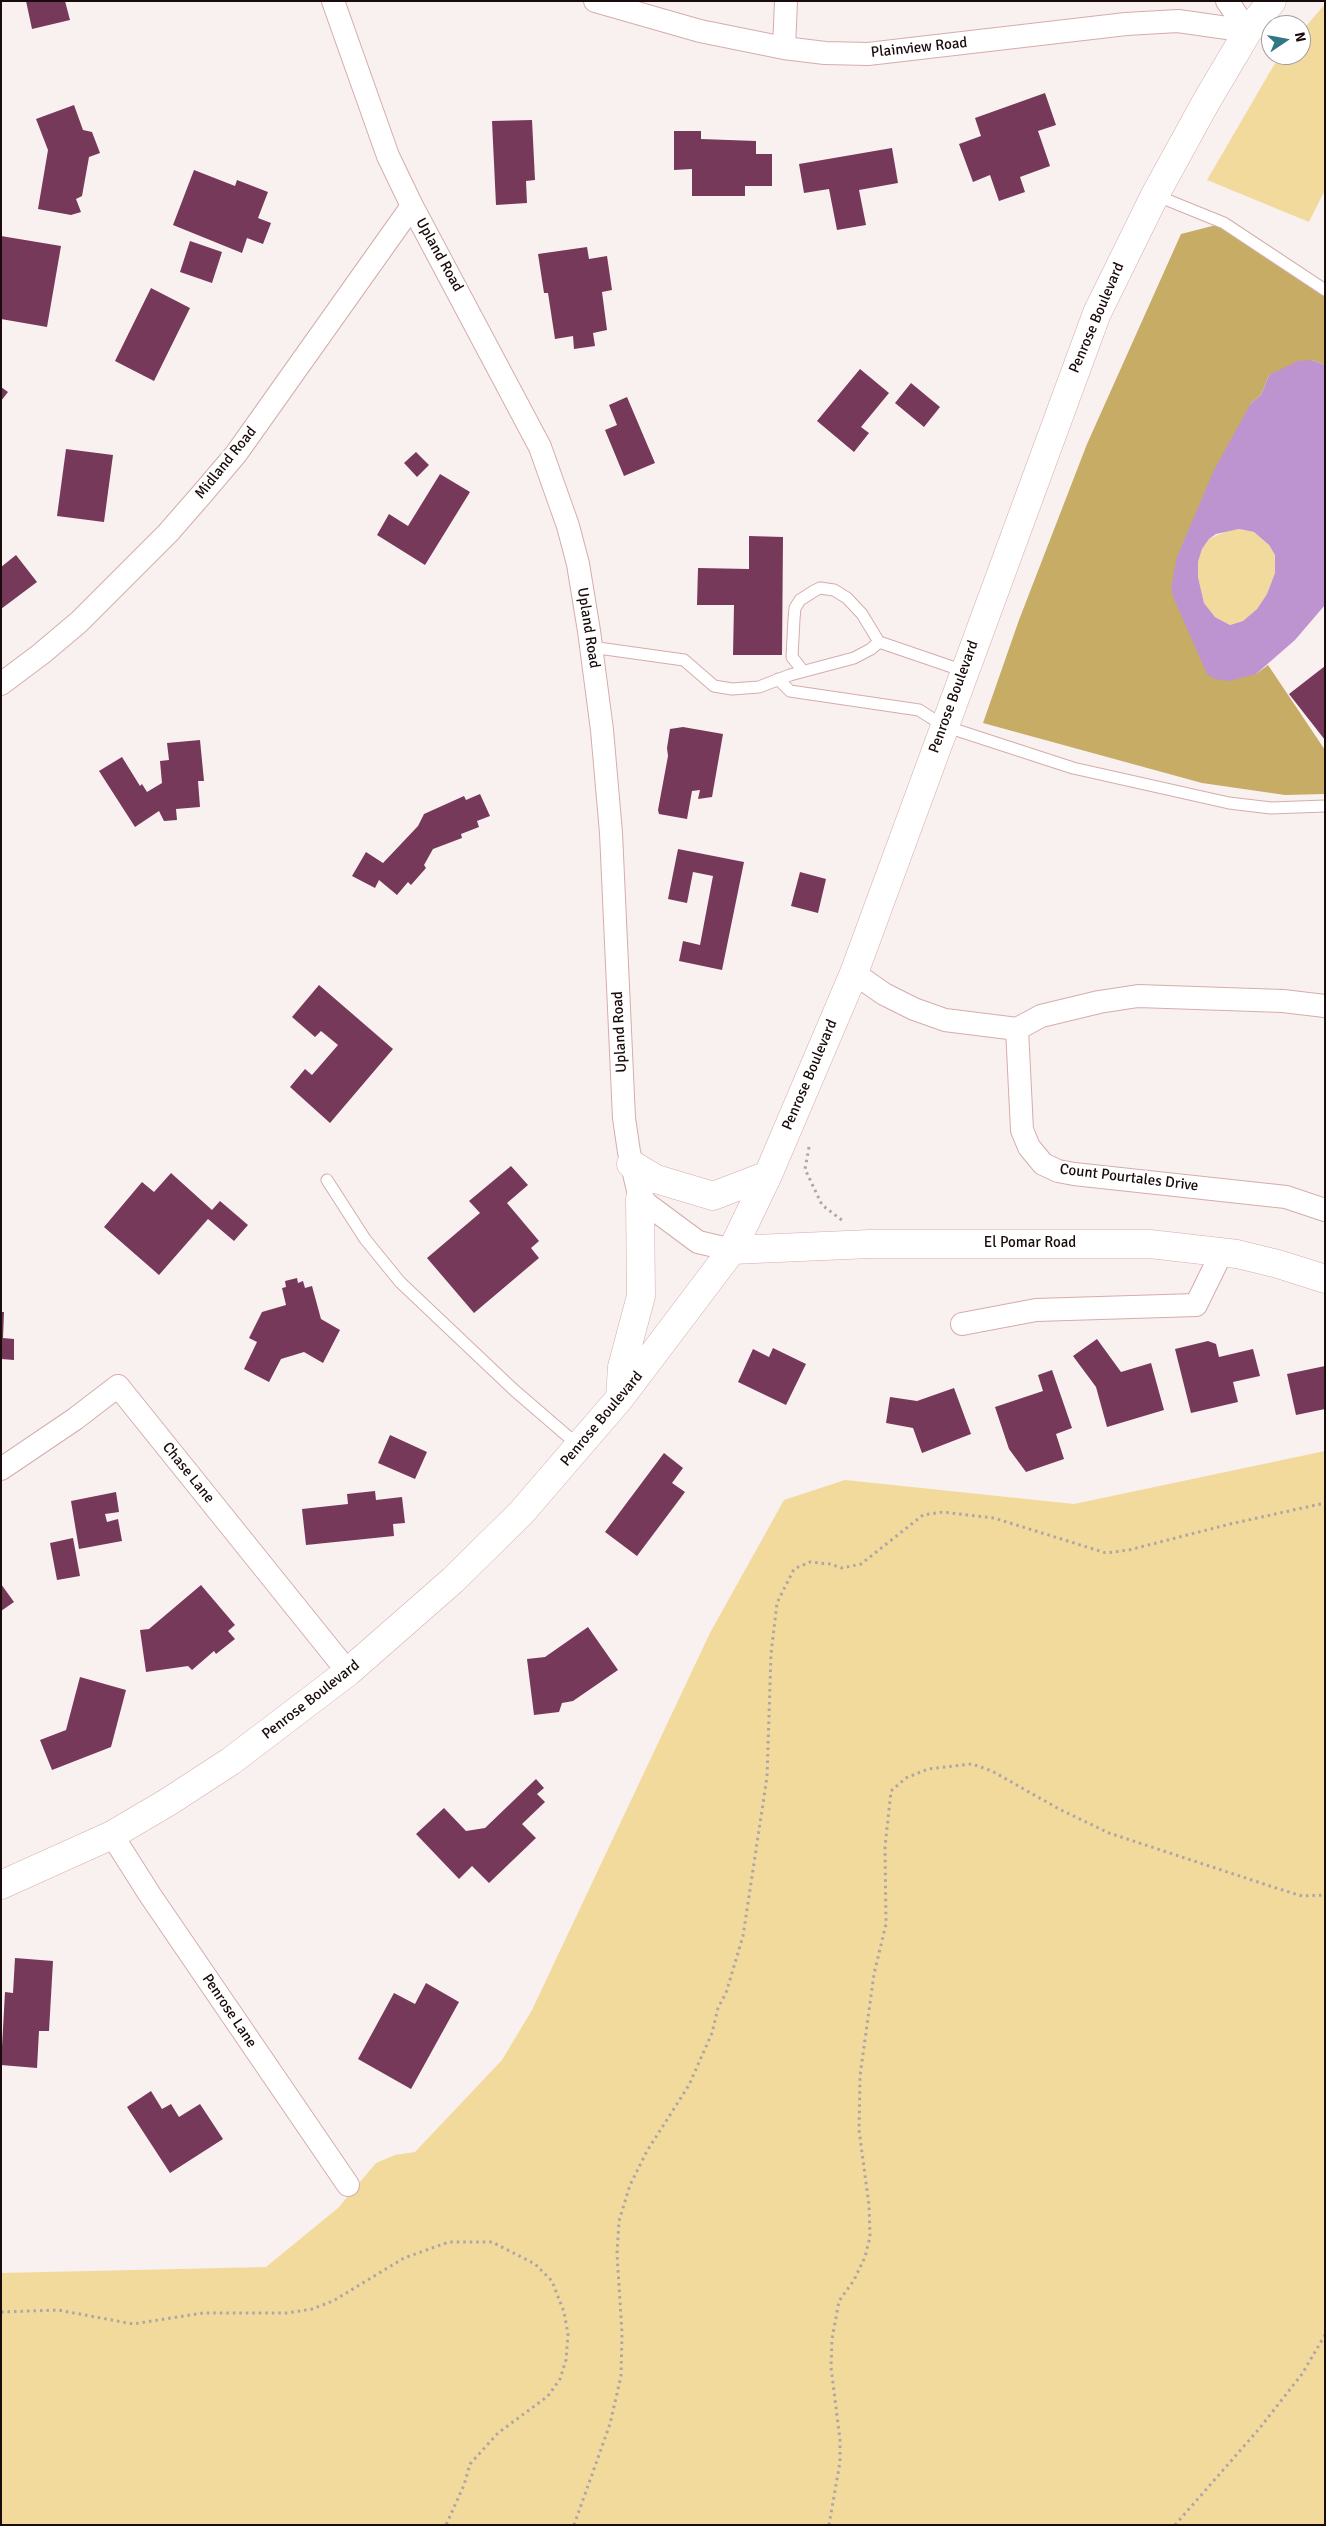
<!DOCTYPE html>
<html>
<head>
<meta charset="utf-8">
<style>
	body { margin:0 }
	#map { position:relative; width:1326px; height:2526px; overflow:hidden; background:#f9f0f0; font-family:Signika,sans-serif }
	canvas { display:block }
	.frame { position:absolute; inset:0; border:2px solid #190c0b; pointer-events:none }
	.north { position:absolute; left:1261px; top:15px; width:50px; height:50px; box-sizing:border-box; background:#fff; border:1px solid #a39e9d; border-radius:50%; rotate:78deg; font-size:14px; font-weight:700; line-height:20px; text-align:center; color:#190c0b }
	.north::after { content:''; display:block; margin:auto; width:18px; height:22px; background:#317685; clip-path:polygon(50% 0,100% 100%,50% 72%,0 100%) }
</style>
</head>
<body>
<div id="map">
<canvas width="1326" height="2526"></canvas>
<div class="frame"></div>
<div class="north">N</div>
</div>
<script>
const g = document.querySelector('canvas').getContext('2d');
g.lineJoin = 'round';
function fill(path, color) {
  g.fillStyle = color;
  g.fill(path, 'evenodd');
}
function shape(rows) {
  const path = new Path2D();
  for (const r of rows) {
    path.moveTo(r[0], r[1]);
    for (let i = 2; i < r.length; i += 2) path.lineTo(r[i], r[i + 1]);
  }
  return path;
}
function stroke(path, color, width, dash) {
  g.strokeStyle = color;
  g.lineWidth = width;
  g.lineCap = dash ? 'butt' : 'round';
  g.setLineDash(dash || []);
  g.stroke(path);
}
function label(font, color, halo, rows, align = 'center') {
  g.font = font + ' Signika,sans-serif';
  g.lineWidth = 5;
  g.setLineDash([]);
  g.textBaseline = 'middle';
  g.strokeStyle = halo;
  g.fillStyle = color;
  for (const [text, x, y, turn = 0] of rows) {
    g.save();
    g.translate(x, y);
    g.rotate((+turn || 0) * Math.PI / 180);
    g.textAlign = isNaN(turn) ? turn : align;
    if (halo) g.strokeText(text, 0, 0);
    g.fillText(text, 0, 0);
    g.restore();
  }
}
const green = shape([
	[1325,4,1325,190,1309,222,1207,180,1274,65,1282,55,1301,55,1301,32],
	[1239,529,1254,532,1269,545,1275,555,1275,573,1267,594,1257,609,1243,621,1230,625,1215,617,1204,603,1198,577,1198,562,1202,549,1209,539,1227,531],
	[1325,1451,1325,2525,1,2525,1,2273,266,2267,338,2208,376,2163,395,2155,415,2152,502,2060,532,2010,710,1633,784,1500,845,1480,1074,1504]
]);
const forest = shape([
	[1224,223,1325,290,1325,365,1312,360,1269,375,1261,395,1251,403,1171,588,1256,674,1268,665,1325,750,1325,794,1285,795,1202,783,983,723,1019,620,1087,444,1181,234]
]);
const water = shape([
	[1312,360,1325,365,1325,605,1295,640,1256,674,1229,681,1214,679,1207,674,1174,599,1171,588,1177,557,1214,470,1251,403,1261,395,1269,375,1298,361],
	[1239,529,1254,532,1269,545,1275,555,1275,573,1267,594,1257,609,1243,621,1230,625,1215,617,1204,603,1198,577,1198,562,1202,549,1209,539,1216,534]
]);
const building = shape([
	[26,1,65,1,70,20,32,29],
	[1045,93,1056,125,1038,131,1050,166,1020,177,1025,192,999,201,990,175,973,182,959,144,981,136,975,118],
	[74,105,83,130,92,132,100,153,89,157,82,196,76,199,81,212,71,215,38,209,48,150,36,119],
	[532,120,535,180,526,181,527,203,496,205,492,121],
	[674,131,701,131,701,139,756,141,756,154,772,154,772,186,745,186,745,196,692,196,692,169,674,170],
	[892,148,898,183,859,190,866,225,837,230,829,189,804,193,799,164],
	[194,170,235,186,237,180,268,192,258,218,271,223,263,244,247,238,242,253,173,225],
	[1,236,61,246,47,327,1,319],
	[190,241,222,252,212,283,180,272],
	[587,247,589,259,607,256,612,290,602,292,607,330,593,333,595,346,574,349,573,336,555,339,548,293,544,293,538,254],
	[151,288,190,308,154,381,115,361],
	[860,369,889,393,861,427,869,433,854,452,817,421],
	[911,383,940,407,924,427,895,403],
	[1,387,8,392,1,401],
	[627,397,655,463,624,476,605,430,617,425,609,405],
	[66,449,113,455,104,522,57,516],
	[416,452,429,465,417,477,404,463],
	[440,474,470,492,425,565,377,535,389,514,408,526],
	[749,536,783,537,782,655,733,655,734,605,697,605,698,568,749,569],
	[16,555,37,582,1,609,1,567],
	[1325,666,1325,740,1289,694],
	[683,727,723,734,712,797,698,799,700,790,692,791,687,819,659,814,658,810,668,756,667,748,670,729],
	[200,740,204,781,198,781,200,807,176,809,177,820,164,821,159,811,135,827,99,771,122,757,140,786,142,784,147,792,162,783,160,761,169,760,167,743],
	[480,794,490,816,477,821,479,827,461,834,462,838,433,849,424,865,426,868,411,885,408,882,397,895,379,880,375,888,352,876,366,852,383,863,418,826,424,814,464,796,466,800],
	[678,849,744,862,722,970,679,961,683,941,700,945,713,876,693,872,687,903,668,899],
	[800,872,826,879,818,913,791,906],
	[319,985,393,1049,330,1123,290,1087,305,1069,312,1075,338,1045,321,1031,315,1037,292,1017],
	[511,1166,528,1185,507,1203,539,1241,531,1248,539,1258,474,1313,427,1258,480,1213,469,1201],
	[171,1173,212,1210,220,1201,248,1225,234,1241,208,1219,159,1275,104,1227,142,1182,154,1192],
	[297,1278,298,1283,303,1281,305,1288,312,1286,321,1319,340,1330,323,1363,304,1352,281,1359,269,1382,244,1369,257,1342,249,1338,262,1312,286,1305,282,1288,286,1287,285,1281],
	[1,1312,4,1312,3,1338,14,1339,14,1360,1,1359],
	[1097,1339,1121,1372,1151,1363,1164,1410,1107,1427,1096,1387,1073,1356],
	[1208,1341,1216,1344,1219,1357,1253,1349,1260,1376,1233,1382,1238,1402,1191,1413,1175,1349],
	[773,1348,806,1364,786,1405,738,1382,753,1349,769,1357],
	[1325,1366,1325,1409,1296,1415,1287,1374],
	[1052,1370,1072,1428,1056,1434,1064,1459,1026,1472,1009,1449,995,1407,1043,1391,1038,1375],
	[954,1388,971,1434,922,1453,913,1428,886,1423,890,1397,917,1401],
	[390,1435,427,1452,415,1479,378,1463],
	[664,1453,683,1468,672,1483,685,1492,637,1556,605,1532],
	[375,1491,376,1500,402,1497,405,1523,393,1524,394,1536,306,1545,302,1509,348,1504,347,1494],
	[116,1492,119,1512,105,1514,107,1522,118,1519,122,1541,79,1549,71,1501],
	[73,1538,80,1576,57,1580,50,1543],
	[1,1584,14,1602,1,1611],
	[201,1585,235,1625,228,1631,235,1639,216,1654,214,1651,192,1670,188,1666,146,1672,140,1630,149,1629],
	[588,1627,618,1670,573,1701,562,1703,559,1712,534,1715,527,1659,545,1657],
	[80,1677,126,1690,111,1747,52,1770,40,1740,66,1730],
	[536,1779,544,1788,537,1794,545,1802,522,1824,536,1838,489,1883,472,1866,459,1879,416,1834,444,1808,466,1831,485,1828],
	[15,1958,53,1961,49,2031,39,2031,37,2068,1,2065,5,1992,13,1993],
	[426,1983,459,2002,411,2089,358,2059,394,1993,415,2004],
	[151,2091,162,2109,171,2104,179,2117,200,2104,223,2139,170,2173,127,2107]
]);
const path = shape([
	[809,1147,805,1169,822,1205,843,1221],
	[1,2312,58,2310,133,2324,203,2313,287,2313,312,2309,333,2301,404,2258,449,2242,492,2242,535,2264,552,2281,564,2312,568,2334,566,2360,560,2379,548,2396,498,2433,470,2464,464,2485,446,2525],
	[574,2525,610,2424,621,2376,622,2333,617,2254,619,2221,630,2185,647,2151,689,2085,712,2033,718,2008,726,1993,743,1936,767,1777,771,1654,777,1603,794,1569,810,1562,830,1564,842,1568,861,1564,923,1515,943,1512,994,1518,1106,1553,1129,1550,1230,1524,1325,1503],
	[829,2525,840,2462,840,2440,831,2367,832,2339,839,2301,854,2280,865,2257,870,2237,869,2205,859,2130,860,2076,874,1974,886,1924,885,1847,891,1791,906,1778,928,1769,972,1764,992,1771,1059,1809,1109,1833,1276,1888,1302,1896,1325,1895],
	[1175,2525,1259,2429,1302,2374,1325,2335]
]);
const lane = shape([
	[1155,195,1224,223,1325,290],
	[591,647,684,660,714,686,732,689,759,687,790,675,854,658,871,649,879,642,964,671],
	[803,671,792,657,794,619,795,608,800,600,814,591,820,588,834,590,847,598,862,614,879,642],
	[778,679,790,691,919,710,944,726,1073,768,1229,803,1271,808,1325,806],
	[327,1180,365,1239,400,1282,514,1390,579,1446]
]);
const street = shape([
	[333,1,388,156,412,206,540,447,568,526,578,564,589,631,602,730,611,833,624,1118,629,1152,640,1199,698,1242,732,1250],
	[595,1,700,31,784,48,825,53,868,54,1126,24,1178,21,1248,31],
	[1227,1,1248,31],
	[784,48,786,1],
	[1,684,41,654,79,622,168,533,202,494,236,454,412,206],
	[854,973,884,994,914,1009,945,1020,1017,1029,1041,1016,1099,1002,1138,996,1283,1001,1325,1006],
	[1017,1029,1022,1130,1029,1147,1043,1164,1058,1171,1074,1174,1286,1197,1325,1210],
	[962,1324,1036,1310,1196,1305,1222,1252],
	[1,1469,75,1419,118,1386,348,1672],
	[112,1835,150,1895,348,2185]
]);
const secondary = shape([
	[631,1164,656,1179,713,1196,768,1175],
	[732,1250,870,1244,1150,1244,1237,1254,1278,1264,1325,1279],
	[620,1398,622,1367,641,1296,640,1199],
	[1,1885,112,1835,168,1802,231,1761,348,1672,453,1580,522,1512,620,1398,732,1250,768,1175,854,973,1097,313,1155,195,1206,102,1248,31,1272,1]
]);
const streetNames = [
	["Plainview Road",919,48,-6],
	["Upland Road",439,255,61],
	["Penrose Boulevard",1097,318,-67],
	["Midland Road",226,463,-51],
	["Upland Road",588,628,81],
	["Penrose Boulevard",954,697,-70],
	["Upland Road",620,1032,-93],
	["Penrose Boulevard",810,1075,-67],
	["Count Pourtales Drive",1129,1178,7],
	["El Pomar Road",1030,1243],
	["Penrose Boulevard",602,1419,-50],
	["Chase Lane",188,1473,51],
	["Penrose Boulevard",311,1700,-38],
	["Penrose Lane",229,2011,56]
];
fill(green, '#f2da9d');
fill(forest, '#c7ac66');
fill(water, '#bd94cf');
fill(building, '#763959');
stroke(lane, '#d5adaa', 13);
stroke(street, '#d5adaa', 24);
stroke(secondary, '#d5adaa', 29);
stroke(path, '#afa5a5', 3, [2.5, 4]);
stroke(lane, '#fff', 11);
stroke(street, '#fff', 22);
stroke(secondary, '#fff', 28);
label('15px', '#190c0b', '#fff', streetNames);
</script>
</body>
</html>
